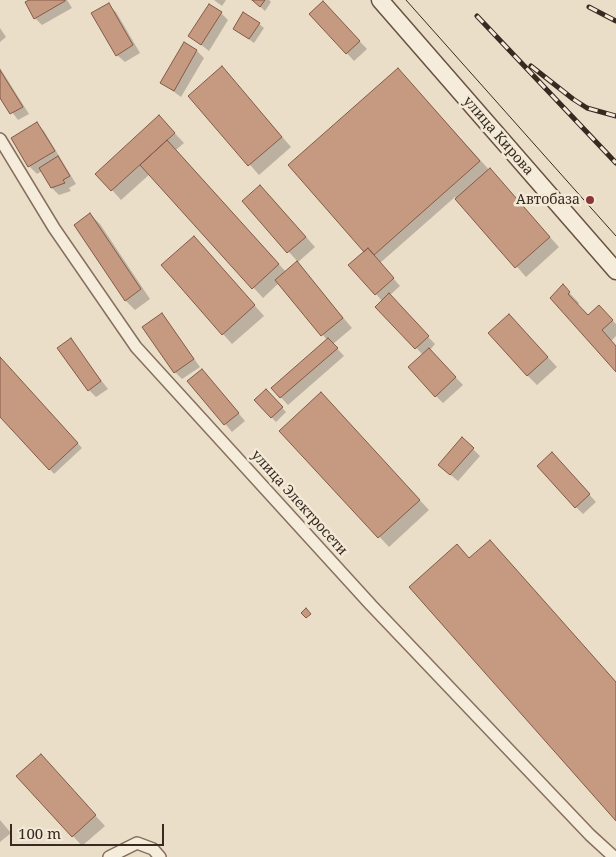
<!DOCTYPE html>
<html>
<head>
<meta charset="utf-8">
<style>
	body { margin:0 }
	#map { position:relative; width:616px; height:857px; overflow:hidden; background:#ebdec8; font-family:"Noto Serif",serif }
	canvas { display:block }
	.scale { position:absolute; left:10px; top:824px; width:154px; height:22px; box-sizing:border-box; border:2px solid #372a21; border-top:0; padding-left:6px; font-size:15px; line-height:18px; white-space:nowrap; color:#372a21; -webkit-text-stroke:4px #f3e9d7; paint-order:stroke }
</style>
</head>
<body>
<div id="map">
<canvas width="616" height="857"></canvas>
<div class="scale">100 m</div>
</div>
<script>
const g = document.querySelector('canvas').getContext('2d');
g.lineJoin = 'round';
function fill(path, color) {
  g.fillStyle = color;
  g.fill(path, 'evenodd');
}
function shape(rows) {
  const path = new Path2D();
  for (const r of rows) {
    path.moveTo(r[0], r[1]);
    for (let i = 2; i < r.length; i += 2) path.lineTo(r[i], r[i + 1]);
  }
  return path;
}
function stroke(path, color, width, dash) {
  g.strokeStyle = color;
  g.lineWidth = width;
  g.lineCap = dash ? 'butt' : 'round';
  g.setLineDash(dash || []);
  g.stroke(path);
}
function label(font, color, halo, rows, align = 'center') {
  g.font = font + ' "Noto Serif",serif';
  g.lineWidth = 5;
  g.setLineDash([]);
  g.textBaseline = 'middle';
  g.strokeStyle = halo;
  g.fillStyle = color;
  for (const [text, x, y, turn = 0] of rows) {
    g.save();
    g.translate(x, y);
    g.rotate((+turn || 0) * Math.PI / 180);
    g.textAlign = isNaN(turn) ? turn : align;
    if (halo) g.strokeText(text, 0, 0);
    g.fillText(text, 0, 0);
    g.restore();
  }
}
const shadow = shape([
	[31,0,67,0,72,8,42,25,35,18],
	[214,0,226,0,222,6],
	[253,0,269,0,271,2,265,11],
	[108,5,116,12,140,53,125,62,117,55],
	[330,10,367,49,354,61,311,14],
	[221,13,228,20,209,51,190,36],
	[259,24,264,28,254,43,235,29],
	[0,28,6,37,0,42],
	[197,51,204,58,181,97,162,83],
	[0,68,29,114,18,120,0,96],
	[222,68,291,147,259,175,189,96],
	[405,77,559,247,526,277,455,197,380,263,400,286,389,296,435,344,430,350,463,385,443,403,436,396,423,355,377,307,382,301,376,294,366,252],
	[37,124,44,131,76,184,69,188,71,191,59,195,52,188,42,171,37,174,29,166,13,139],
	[169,127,184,143,176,150,286,272,298,262,243,201,270,196,315,247,297,263,352,328,333,344,344,356,288,405,272,388,327,340,279,283,263,298,150,174,121,200,112,190],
	[90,214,100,224,150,299,135,310,126,301],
	[194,237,264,316,232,344,223,334],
	[563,286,579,303,577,305,588,316,608,316,616,324,616,336,611,341,616,346,616,370,552,298],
	[162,314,200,367,182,379,175,372],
	[519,326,557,367,537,385,527,375],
	[70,340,108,389,96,397,89,390],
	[0,358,82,448,54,474,0,415],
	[209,378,245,421,232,432,189,381],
	[266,390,286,412,276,422,255,400],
	[330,404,429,510,389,547,281,431],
	[473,449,480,456,458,481,447,472],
	[559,461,596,502,583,514,576,507],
	[50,766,105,826,82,846,73,836],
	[0,820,11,833,0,842]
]);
const building = shape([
	[29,0,65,0,65,1,34,19,25,2,29,0],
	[252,0,265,0,260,7,252,0],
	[323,1,360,41,346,54,309,14,323,1],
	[109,3,133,45,116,56,91,13,109,3],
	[209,4,222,12,201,45,188,36,209,4],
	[243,12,260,23,249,39,233,29,243,12],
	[184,42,197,50,174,91,160,83,184,42],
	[222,66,282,137,248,166,188,96,222,66],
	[398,68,480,161,374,255,368,248,364,252,288,165,398,68],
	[0,70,23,107,10,114,0,98,0,70],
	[159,115,175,133,111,191,95,174,159,115],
	[37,122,55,151,28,167,11,138,37,122],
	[167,140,279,264,252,289,140,165,167,140],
	[58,156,70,176,63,180,65,183,51,188,39,168,58,156],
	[490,168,550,237,515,268,455,199,490,168],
	[260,185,306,237,287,253,242,201,260,185],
	[90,213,141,289,125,301,74,225,90,213],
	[194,236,255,305,222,335,161,265,194,236],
	[368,248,394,278,375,295,348,265,368,248],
	[297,261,343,318,321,336,275,280,297,261],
	[563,284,570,292,568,294,588,315,599,305,613,320,602,330,616,346,616,372,550,298,563,284],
	[389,293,429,336,415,349,375,307,389,293],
	[162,313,194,359,174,373,142,327,162,313],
	[509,314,548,357,527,376,488,333,509,314],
	[71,338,101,381,88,391,57,348,71,338],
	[328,338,338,348,280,398,271,388,328,338],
	[429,348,456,377,435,397,408,367,429,348],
	[0,357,78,443,49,470,0,417,0,357],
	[202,369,239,413,224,425,187,381,202,369],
	[266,389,283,407,271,418,254,400,266,389],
	[321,392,420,500,378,538,279,431,321,392],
	[462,437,474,448,450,475,438,465,462,437],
	[552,452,590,494,575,508,537,466,552,452],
	[490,540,616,682,616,821,409,587,457,544,469,558,490,540],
	[306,608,311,614,306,618,301,613,306,608],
	[41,754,96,815,72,837,16,776,41,754]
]);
const street = shape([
	[0,139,54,228,136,347,371,605,590,835,614,857],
	[109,857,137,843,153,849,160,857]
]);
const secondary = shape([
	[380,0,616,271]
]);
const tram = shape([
	[406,0,616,236]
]);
const rail = shape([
	[589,7,616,21],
	[477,16,616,163],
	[531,66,573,99,587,108,616,116]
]);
const markers = [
	[590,200,5,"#8f333a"]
];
const streetNames = [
	["улица Кирова",498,136,49],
	["улица Электросети",299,503,48]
];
const poiNames = [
	["Автобаза",580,200]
];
fill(shadow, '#0003');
fill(building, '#c69981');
stroke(building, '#835a46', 1);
stroke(street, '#85705e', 14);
stroke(secondary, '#675241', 19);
stroke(street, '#f6ecdb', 11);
stroke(secondary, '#f6ecdb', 16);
stroke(tram, '#372a21', 1);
stroke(rail, '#372a21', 5);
stroke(rail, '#f3e9d7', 3, [9]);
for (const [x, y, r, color] of markers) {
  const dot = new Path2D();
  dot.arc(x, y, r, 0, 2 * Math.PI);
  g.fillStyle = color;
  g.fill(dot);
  stroke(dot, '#f3e9d7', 2);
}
label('14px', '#372a21', '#f3e9d7', streetNames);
label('14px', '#372a21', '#f3e9d7', poiNames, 'right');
</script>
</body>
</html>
